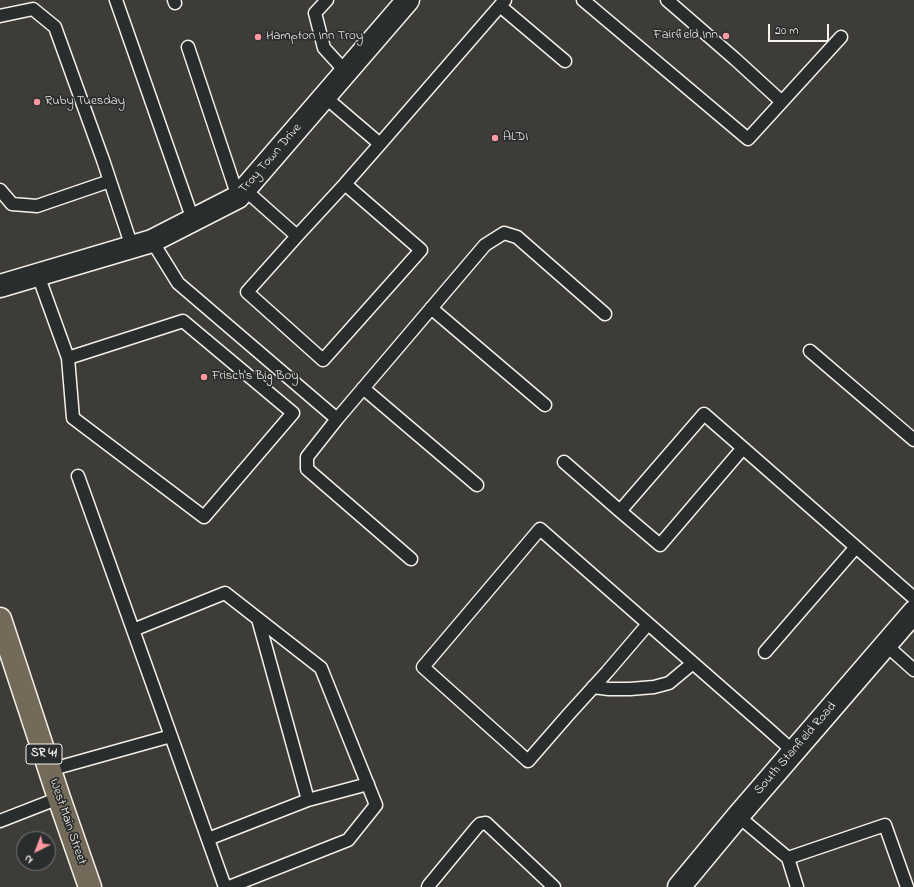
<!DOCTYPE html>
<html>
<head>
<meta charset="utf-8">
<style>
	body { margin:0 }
	#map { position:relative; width:914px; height:887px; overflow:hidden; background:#3e3c39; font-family:"Indie Flower",sans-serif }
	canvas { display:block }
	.north { position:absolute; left:16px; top:831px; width:40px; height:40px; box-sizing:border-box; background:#2a2d2e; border:1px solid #7b7b78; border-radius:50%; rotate:222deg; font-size:11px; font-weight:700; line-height:16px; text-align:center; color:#f4f1e8 }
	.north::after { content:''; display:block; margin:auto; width:14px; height:18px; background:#ff9aa2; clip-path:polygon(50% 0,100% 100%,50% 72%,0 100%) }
	.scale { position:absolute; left:768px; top:24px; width:61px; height:18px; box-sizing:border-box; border:2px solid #f4f1e8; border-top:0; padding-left:5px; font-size:12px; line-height:14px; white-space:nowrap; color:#f4f1e8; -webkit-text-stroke:3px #2a2d2e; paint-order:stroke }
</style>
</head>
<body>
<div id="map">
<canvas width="914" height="887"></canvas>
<div class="north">N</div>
<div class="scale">20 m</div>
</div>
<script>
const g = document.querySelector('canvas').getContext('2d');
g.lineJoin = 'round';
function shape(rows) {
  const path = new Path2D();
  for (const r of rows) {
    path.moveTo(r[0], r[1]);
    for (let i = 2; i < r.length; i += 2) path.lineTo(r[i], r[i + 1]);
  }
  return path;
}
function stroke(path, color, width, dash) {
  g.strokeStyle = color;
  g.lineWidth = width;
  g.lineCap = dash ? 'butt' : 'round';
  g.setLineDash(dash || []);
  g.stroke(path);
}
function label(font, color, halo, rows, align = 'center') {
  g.font = font + ' "Indie Flower",sans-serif';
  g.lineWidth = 3.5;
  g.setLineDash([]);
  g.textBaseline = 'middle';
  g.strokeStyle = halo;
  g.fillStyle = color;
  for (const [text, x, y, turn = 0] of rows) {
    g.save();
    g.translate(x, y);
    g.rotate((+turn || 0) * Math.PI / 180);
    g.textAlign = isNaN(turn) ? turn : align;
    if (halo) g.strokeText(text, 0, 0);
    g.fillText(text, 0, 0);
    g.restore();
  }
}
const service = shape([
	[116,0,193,220],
	[174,0,175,3],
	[327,0,315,13,324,48,346,72],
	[583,0,748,139,841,37],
	[667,0,735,59,782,102],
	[500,6,565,61],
	[0,16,33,9,55,27,103,160,132,247],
	[188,47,238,197],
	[380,144,505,0],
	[244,189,297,236,345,184],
	[0,190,12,204,37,206,110,181],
	[297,236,247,292,323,360,421,250,345,184,380,144,325,97],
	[152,241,178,283,337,419,307,457,307,469,411,559],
	[38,275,68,358,73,418,204,517,293,413,183,321,68,358],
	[431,308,545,405],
	[810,351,914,440],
	[363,388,477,485],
	[337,419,485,245,504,233,517,237,605,314],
	[564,462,620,511,704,414,743,448],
	[78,476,225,887],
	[620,511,660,545,743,448,914,598],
	[258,619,308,800,368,784],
	[648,624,607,672,568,715,528,761,423,667,540,529,766,727,794,752],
	[133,630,225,593,321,668,376,805,348,840,229,887],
	[886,645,914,670],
	[765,652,856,547],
	[593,687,609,689,630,689,654,687,669,683,693,663],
	[49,770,171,736],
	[738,816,788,858,797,887],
	[0,821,59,798],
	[208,839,308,800],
	[788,858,885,825,907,887],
	[428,887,429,885,477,827,480,824,486,823,554,887]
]);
const minor = shape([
	[0,286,152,241,238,197,408,0],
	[679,887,738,816,914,612]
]);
const primary = shape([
	[0,619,59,798,90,887]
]);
const markers = [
	[726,36,4,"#ff9aa2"],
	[258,37,4,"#ff9aa2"],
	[37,102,4,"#ff9aa2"],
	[495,138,4,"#ff9aa2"],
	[204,377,4,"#ff9aa2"]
];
const shields = [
	[44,754,36]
];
const shieldNames = [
	["SR 41",44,754]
];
const poiNames = [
	["Fairfield Inn",718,36,"right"],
	["Hampton Inn Troy",266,37],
	["Ruby Tuesday",45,102],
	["ALDI",503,138],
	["Frisch's Big Boy",212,377]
];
const streetNames = [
	["Troy Town Drive",271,159,-49],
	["South Stanfield Road",796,749,-49],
	["West Main Street",67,822,71]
];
stroke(service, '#f4f1e8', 15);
stroke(minor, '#f4f1e8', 25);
stroke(primary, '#f4f1e8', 25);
stroke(service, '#2a2d2e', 12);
stroke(minor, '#2a2d2e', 22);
stroke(primary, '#746a5a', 22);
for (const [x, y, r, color] of markers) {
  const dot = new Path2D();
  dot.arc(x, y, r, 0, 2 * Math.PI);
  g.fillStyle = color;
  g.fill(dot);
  stroke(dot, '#2a2d2e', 1.5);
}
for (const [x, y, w] of shields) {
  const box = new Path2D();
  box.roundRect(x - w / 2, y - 10, w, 20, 3);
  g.fillStyle = '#2a2d2e';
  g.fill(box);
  stroke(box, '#f4f1e8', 1);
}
label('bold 12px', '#f4f1e8', null, shieldNames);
label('13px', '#f4f1e8', '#2a2d2e', poiNames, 'left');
label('13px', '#f4f1e8', '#2a2d2e', streetNames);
</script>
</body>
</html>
